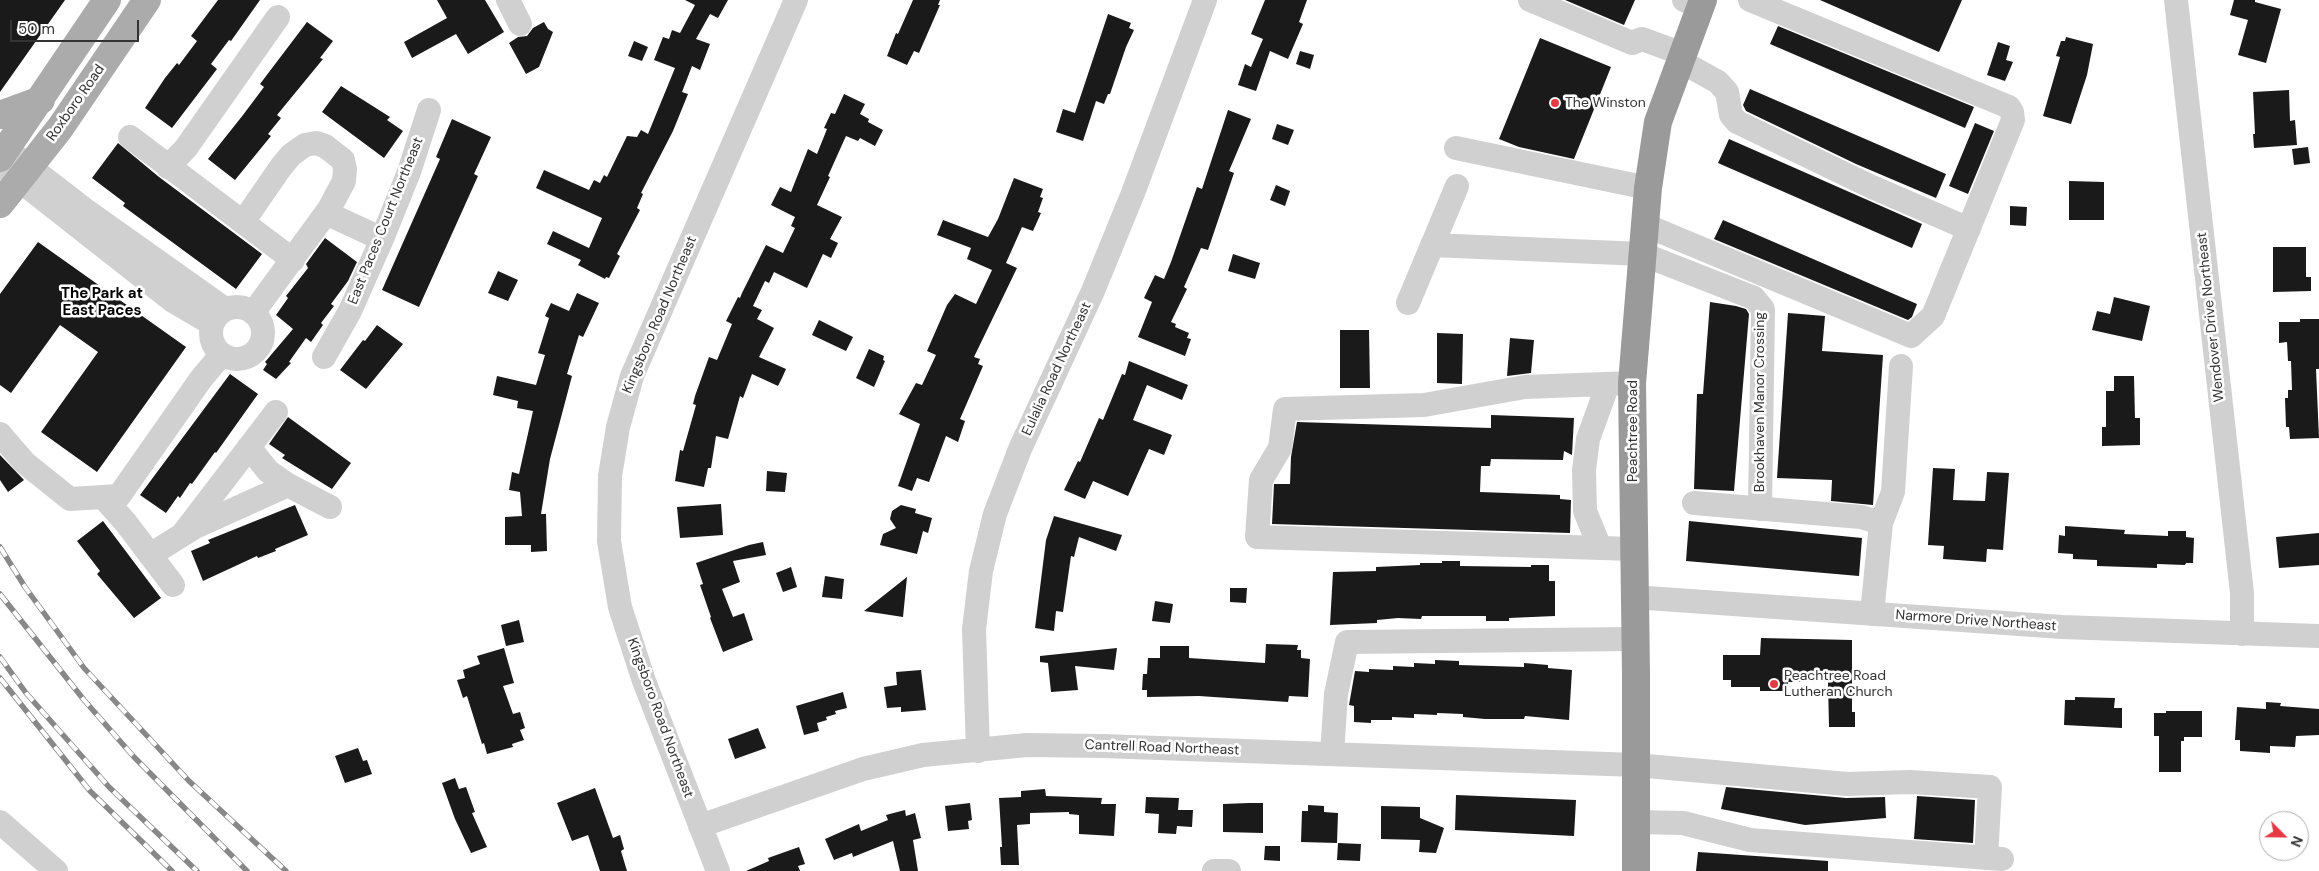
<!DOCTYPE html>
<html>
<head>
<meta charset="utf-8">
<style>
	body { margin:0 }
	#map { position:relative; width:2319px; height:871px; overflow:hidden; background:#fff; font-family:"DM Sans",sans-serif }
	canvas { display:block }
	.north { position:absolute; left:2259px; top:811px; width:50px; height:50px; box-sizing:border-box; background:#fff; border:1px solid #adadad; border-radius:50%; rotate:113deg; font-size:14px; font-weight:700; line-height:20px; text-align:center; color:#333 }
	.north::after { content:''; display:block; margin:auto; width:18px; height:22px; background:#e63946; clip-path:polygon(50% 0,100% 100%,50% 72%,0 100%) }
	.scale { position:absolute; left:10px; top:20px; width:129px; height:22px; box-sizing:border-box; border:2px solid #333; border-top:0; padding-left:6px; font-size:15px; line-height:18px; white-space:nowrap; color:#333; -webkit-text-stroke:4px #fff; paint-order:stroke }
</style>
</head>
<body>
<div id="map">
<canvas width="2319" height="871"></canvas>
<div class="north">N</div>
<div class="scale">50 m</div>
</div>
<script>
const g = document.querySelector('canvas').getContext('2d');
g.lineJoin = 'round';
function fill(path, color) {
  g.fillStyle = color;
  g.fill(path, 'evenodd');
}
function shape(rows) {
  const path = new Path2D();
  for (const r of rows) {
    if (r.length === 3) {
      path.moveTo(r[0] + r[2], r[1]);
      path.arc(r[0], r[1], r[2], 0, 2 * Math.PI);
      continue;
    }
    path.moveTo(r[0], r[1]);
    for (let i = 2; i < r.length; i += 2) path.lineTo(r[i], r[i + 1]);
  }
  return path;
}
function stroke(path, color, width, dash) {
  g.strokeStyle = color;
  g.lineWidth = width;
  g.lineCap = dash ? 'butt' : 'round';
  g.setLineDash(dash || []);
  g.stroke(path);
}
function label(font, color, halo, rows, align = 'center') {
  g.font = font + ' "DM Sans",sans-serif';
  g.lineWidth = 5;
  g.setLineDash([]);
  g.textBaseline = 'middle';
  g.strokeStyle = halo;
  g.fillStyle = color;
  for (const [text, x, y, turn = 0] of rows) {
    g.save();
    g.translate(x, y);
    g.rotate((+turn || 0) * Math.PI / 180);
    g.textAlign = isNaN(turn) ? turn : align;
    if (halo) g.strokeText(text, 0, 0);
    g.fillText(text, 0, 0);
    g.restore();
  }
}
const building = shape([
	[0,0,65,0,0,92],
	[218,0,260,0,231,41,229,40,211,64,217,69,172,128,145,108,165,78,177,63,179,65,197,41,191,36],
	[437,0,485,0,504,32,468,54,456,34,412,58,404,42,447,18],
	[685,0,728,0,718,18,710,14,696,39,710,44,700,70,692,66,682,92,688,94,673,131,641,193,643,194,637,208,640,210,617,254,620,256,609,278,606,277,605,279,578,265,581,260,547,244,553,231,589,248,602,218,536,188,544,170,589,190,594,180,600,183,604,175,607,177,627,136,637,137,641,130,648,134,675,68,654,60,663,37,669,39,672,30,680,33,695,5],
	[913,0,940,0,938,5,940,5,919,53,914,51,907,65,887,56,896,33,898,34],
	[1265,0,1307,0,1299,22,1303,24,1288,59,1270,51,1256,91,1238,85,1245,64,1251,67,1263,39,1251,34],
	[1565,0,1635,0,1624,25],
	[1820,0,1962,0,1939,52],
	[2234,0,2255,0,2255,2,2281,9,2266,63,2238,55,2248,20,2230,15],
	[1108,14,1131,23,1129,28,1134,30,1126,47,1110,94,1108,94,1104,104,1096,101,1083,141,1056,132,1063,109,1075,113],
	[307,22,333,41,320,58,323,59,277,115,281,118,268,134,271,136,235,180,208,159,243,115,264,87,260,84],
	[544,22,548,29,553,32,539,67,526,74,509,43,518,37,527,36,533,28],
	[1778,26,1974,107,1965,128,1770,44],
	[2066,37,2093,44,2087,75,2071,124,2043,116,2060,57,2056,56,2061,41,2065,41],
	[1540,38,1611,67,1574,159,1519,147,1499,139],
	[634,41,648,47,642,61,628,56],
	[1998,42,2010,46,2006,60,2013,62,2005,81,1987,75],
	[1300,51,1314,55,1310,69,1296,64],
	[341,86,390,117,387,120,403,131,384,158,322,112],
	[1750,89,1946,174,1936,198,1856,164,1746,111,1743,105],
	[2289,90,2290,121,2295,120,2297,145,2254,148,2253,134,2255,134,2253,92],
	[844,94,865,104,860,114,869,119,868,122,883,130,875,146,860,138,858,141,846,136,828,176,830,177,817,205,842,217,830,239,838,243,831,258,823,254,807,288,774,272,769,283,765,281,753,306,762,310,757,319,774,328,759,357,786,369,782,378,778,386,752,374,743,398,740,396,728,439,716,436,711,468,708,468,704,487,675,481,680,450,683,451,696,405,693,404,695,396,709,357,717,360,732,324,726,321,738,297,740,298,742,293,766,245,783,253,795,228,791,226,795,217,771,205,780,187,791,192,808,149,817,154,827,129,824,128,831,113,835,114],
	[1228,110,1251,119,1229,171,1234,173,1208,250,1201,248,1184,287,1187,289,1171,322,1176,324,1175,327,1189,333,1187,338,1191,339,1185,356,1138,337,1152,302,1144,298,1155,275,1164,279,1171,262,1197,187,1202,189],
	[452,119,491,137,474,174,478,176,419,307,382,290,440,159,436,157],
	[1975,123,1994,131,1968,194,1949,186],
	[1277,124,1294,130,1288,145,1272,139],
	[1729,139,1922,224,1912,248,1718,163],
	[118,143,159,177,262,254,236,289,123,206,125,203,92,178],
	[2308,147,2310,163,2294,165,2292,149],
	[1014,178,1043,189,1040,197,1043,198,1038,212,1041,213,1033,231,1022,227,1006,263,1017,268,974,357,980,359,978,364,983,366,960,419,965,421,958,442,946,436,929,482,917,478,912,491,898,486,920,424,899,414,916,383,922,385,936,355,927,351,947,305,955,294,976,304,992,270,967,259,971,248,937,235,943,220,988,237,998,219],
	[2069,181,2104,182,2104,220,2069,220],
	[1276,185,1290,191,1285,206,1270,200],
	[2010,206,2027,207,2026,226,2010,225],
	[1723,220,1917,304,1912,317,1908,320,1714,239],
	[325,238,357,262,348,281,331,304,334,306,321,323,323,325,311,342,306,338,289,362,291,363,276,379,263,370,267,364,265,362,293,329,276,315,288,298,286,296,308,268,306,264],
	[38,242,186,347,97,472,41,432,98,352,60,325,11,393,0,385,0,294],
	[2273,247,2306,247,2306,277,2311,277,2311,291,2273,292],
	[1233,254,1260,263,1255,279,1228,271],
	[498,271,518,280,508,301,488,293],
	[577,293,599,303,583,337,579,335,567,374,572,376,550,459,541,514,546,514,547,551,531,552,531,545,505,545,505,517,522,516,520,492,509,490,512,472,519,474,533,411,517,408,518,401,493,395,497,376,536,385,545,355,538,353,549,318,545,316,551,303,569,311],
	[2114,297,2150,306,2142,341,2092,330,2097,311,2110,314],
	[1710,302,1736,306,1746,309,1749,314,1734,491,1694,489,1697,394,1703,394],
	[1788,313,1825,316,1822,351,1883,355,1873,505,1831,501,1832,480,1777,478],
	[2300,319,2319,319,2319,369,2316,369,2319,438,2290,439,2289,427,2286,427,2285,398,2288,398,2288,390,2292,390,2291,361,2288,361,2287,342,2279,343,2279,322,2300,322],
	[819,320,853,337,846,351,812,335],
	[377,325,403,344,366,389,340,370,363,340,365,341],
	[1340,330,1369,330,1370,388,1340,388],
	[1437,333,1463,334,1462,384,1437,383],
	[1510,338,1534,340,1531,373,1507,376],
	[869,349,884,356,883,360,885,361,874,387,856,378],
	[1129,361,1188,385,1182,400,1147,385,1133,420,1172,435,1164,455,1149,449,1128,496,1093,481,1085,499,1064,490,1078,461,1080,462,1099,418,1103,420,1122,374,1125,375],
	[230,374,258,394,216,453,215,452,192,484,190,483,180,498,178,496,166,513,140,495],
	[2114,376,2134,376,2135,418,2140,418,2140,445,2102,446,2102,427,2106,427,2106,391,2114,391],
	[1491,415,1574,418,1572,455,1564,451,1563,460,1491,459,1490,466,1481,466,1480,492,1560,495,1560,499,1571,500,1570,533,1272,524,1274,484,1290,484,1291,457,1297,422,1491,428],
	[288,417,351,463,332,489,282,458,285,455,269,444],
	[0,455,24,480,8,492,0,480],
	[1933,468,1955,469,1953,500,1985,501,1987,472,2009,473,2003,550,1987,549,1986,562,1943,559,1944,546,1928,545],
	[767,471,787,473,785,492,766,491],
	[721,504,723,535,680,538,677,507],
	[295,505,308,535,275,549,276,551,258,558,257,556,203,581,191,551,210,543,208,540],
	[901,505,916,509,915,513,932,518,928,533,923,531,917,554,880,545,883,534,896,528,890,519,892,511],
	[1054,516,1122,535,1116,551,1079,537,1074,557,1071,556,1063,612,1056,611,1054,631,1035,628,1046,540],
	[103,521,161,598,134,618,97,574,100,571,77,541],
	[1689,521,1862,538,1859,576,1686,561],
	[2065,526,2125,530,2124,534,2168,536,2168,531,2186,531,2186,537,2194,538,2193,563,2186,563,2185,565,2157,564,2157,568,2097,566,2097,560,2073,559,2073,554,2058,553,2059,535,2065,536],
	[2319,533,2319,565,2279,568,2276,537],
	[763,542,766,555,733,561,740,582,722,589,733,617,744,613,753,640,723,652,710,618,711,617,700,585,703,584,696,563,749,545],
	[1442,561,1460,561,1460,566,1531,567,1531,565,1549,565,1549,581,1555,581,1555,616,1509,618,1509,621,1486,621,1486,616,1422,616,1421,619,1398,618,1377,620,1377,623,1330,625,1333,572,1376,571,1376,567,1420,565,1420,563,1442,563],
	[791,567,797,587,783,592,776,573],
	[825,576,844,579,842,599,822,597],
	[907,577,903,617,864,611],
	[1230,588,1247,588,1246,603,1230,602],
	[1155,601,1173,604,1170,623,1152,621],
	[519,620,524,642,506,646,501,625],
	[1761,638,1852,640,1852,712,1855,712,1855,727,1829,727,1828,682,1788,682,1788,691,1760,691,1760,687,1731,687,1731,680,1723,680,1723,655,1760,655],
	[1266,644,1298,645,1297,650,1301,650,1301,658,1310,659,1308,697,1289,696,1288,702,1199,696,1147,697,1147,690,1142,690,1143,674,1147,674,1148,658,1160,658,1160,646,1189,646,1189,658,1265,663],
	[504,648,514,683,503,686,513,714,520,712,525,728,520,730,524,740,512,744,513,747,487,754,484,743,482,744,467,696,463,698,457,680,465,678,463,670,480,664,477,656],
	[1117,648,1114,670,1075,666,1078,690,1051,692,1048,663,1040,662,1040,656],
	[1435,660,1459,661,1459,665,1524,667,1524,663,1548,665,1548,668,1572,670,1569,720,1525,716,1524,719,1485,719,1463,717,1463,714,1437,713,1437,715,1414,714,1414,718,1392,717,1392,720,1371,720,1371,723,1354,722,1354,706,1349,705,1355,671,1369,672,1369,669,1393,670,1393,666,1414,667,1414,663,1435,664],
	[921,670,926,710,901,712,901,707,887,708,884,687,897,685,896,672],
	[843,692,847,708,835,711,836,714,826,717,827,720,817,723,819,731,804,735,796,706],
	[2075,697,2115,698,2114,708,2122,708,2122,728,2064,725,2065,700,2075,700],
	[2266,702,2281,703,2280,706,2319,709,2319,735,2296,736,2295,747,2270,746,2270,753,2240,751,2240,740,2235,740,2237,707,2266,709],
	[2166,711,2202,711,2202,737,2184,737,2184,741,2181,741,2181,772,2159,772,2159,736,2154,736,2154,713,2166,713],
	[758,728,766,748,735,759,728,739],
	[358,748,363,761,367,760,372,774,345,783,335,756],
	[455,778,459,789,466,787,475,812,472,813,487,847,471,853,455,819,442,783],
	[1726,787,1846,798,1885,797,1886,818,1805,825,1721,809],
	[595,788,613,838,620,835,624,849,621,851,627,871,600,871,588,835,572,841,557,803],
	[1045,789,1046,796,1102,798,1101,804,1116,804,1114,836,1079,834,1079,815,1069,814,1069,812,1030,813,1030,824,1017,825,1019,865,1001,865,1000,847,1002,847,999,798,1021,797,1021,791],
	[1456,795,1576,800,1574,836,1455,830],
	[1917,796,1975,800,1973,843,1914,839],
	[1146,797,1179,798,1178,810,1193,810,1192,827,1177,826,1176,834,1158,833,1159,814,1145,813],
	[970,803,972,820,968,821,969,829,948,831,945,806],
	[1249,803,1263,803,1263,833,1223,832,1223,804],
	[1308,805,1324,806,1324,812,1338,813,1337,843,1301,842,1302,811,1308,811],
	[1381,806,1420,807,1420,818,1444,828,1436,853,1419,852,1420,840,1381,839],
	[905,810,906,816,915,813,921,838,913,840,918,871,900,871,893,841,853,857,852,853,834,860,825,839,859,824,861,831,888,820,886,815],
	[1338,843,1361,844,1360,861,1337,860],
	[1265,846,1280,846,1280,861,1264,860],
	[799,847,805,864,798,866,800,871,746,871,769,861,768,858],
	[1698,852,1828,861,1828,871,1696,871]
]);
const minor = shape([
	[508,0,520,24],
	[1530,0,1632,43,1642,39,1683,54],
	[1684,0,1700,7],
	[2176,0,2242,593,2242,634],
	[1680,61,1718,82,1727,92,1731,115,1737,122,1872,187,1969,229],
	[130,137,293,260],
	[0,144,84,209,225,309],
	[1456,148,1648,188],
	[168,167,186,148,278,17],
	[5,169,173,301,212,324],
	[326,213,382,239],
	[243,222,281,167,291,155,305,145,316,143,325,146,343,160,345,169,344,181,329,209,253,313],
	[1645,225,1911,336,1933,316,2013,120,2012,112,2009,107,1750,0],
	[1432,245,1642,254,1754,298,1763,309,1760,509],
	[1408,303,1457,186],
	[237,333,26],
	[324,357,350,311,382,239,409,172,429,110],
	[1632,383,1525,387,1424,405,1285,409,1280,448,1261,480,1257,537,1633,549],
	[0,434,25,463,70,499,119,496,201,379,221,355],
	[249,447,268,471,288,485,330,507],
	[103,497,126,523,173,585],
	[1694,503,1861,517,1881,523],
	[182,535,276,412],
	[1600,548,1585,511,1584,470,1588,439,1608,384],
	[150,555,195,527,288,485],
	[1633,597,2062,627,2319,636],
	[1872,614,1881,523,1893,492,1901,366],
	[978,751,974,629,981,571,995,514,1020,449,1093,291,1133,193,1205,0],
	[1332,754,1336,694,1347,642,1635,639],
	[0,822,56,871],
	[1635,822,1683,823,1750,840,2002,859],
	[700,826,863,769,923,755,1027,745,1103,746,1636,765,1847,784,1910,782,1990,787,1986,858],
	[718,871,644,681,620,607,609,541,610,476,618,427,632,376,796,0],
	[1214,871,1229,871]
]);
const major = shape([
	[0,115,41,100],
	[0,158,107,0],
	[0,204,60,128,147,0]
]);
const highway = shape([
	[1636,871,1636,674,1632,383,1648,188,1658,122,1703,0]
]);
const rail = shape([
	[0,547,25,587,84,668,189,781,286,871],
	[0,594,84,700,134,757,247,871],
	[0,657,26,693,109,787,197,871],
	[0,678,90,791,172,871]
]);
const markers = [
	[1555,103,5,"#e63946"],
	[1774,684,5,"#e63946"]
];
const streetNames = [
	["Roxboro Road",76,103,-55],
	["East Paces Court Northeast",386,221,-68],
	["Kingsboro Road Northeast",660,315,-67],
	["Wendover Drive Northeast",2211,317,-96],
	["Eulalia Road Northeast",1057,369,-65],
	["Brookhaven Manor Crossing",1760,402,-90],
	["Peachtree Road",1633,431,-90],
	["Narmore Drive Northeast",1976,621,4],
	["Kingsboro Road Northeast",660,718,70],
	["Cantrell Road Northeast",1162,748,2]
];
const poiNames = [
	["The Winston",1565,103],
	["Peachtree Road",1784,676],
	["Lutheran Church",1784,692]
];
const neighbourhoodNames = [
	["The Park at",102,294],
	["East Paces",102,311]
];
fill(building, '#1a1a1a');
stroke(minor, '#d0d0d0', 24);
stroke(major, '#ababab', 28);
stroke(highway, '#9a9a9a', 28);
stroke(rail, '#888', 5.5);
stroke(rail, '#fff', 4, [11]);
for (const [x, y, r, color] of markers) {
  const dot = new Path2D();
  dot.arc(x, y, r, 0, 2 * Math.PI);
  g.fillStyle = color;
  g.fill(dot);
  stroke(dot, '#fff', 2);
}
label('14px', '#333', '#fff', streetNames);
label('14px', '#333', '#fff', poiNames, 'left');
label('bold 15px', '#000', '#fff', neighbourhoodNames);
</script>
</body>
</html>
